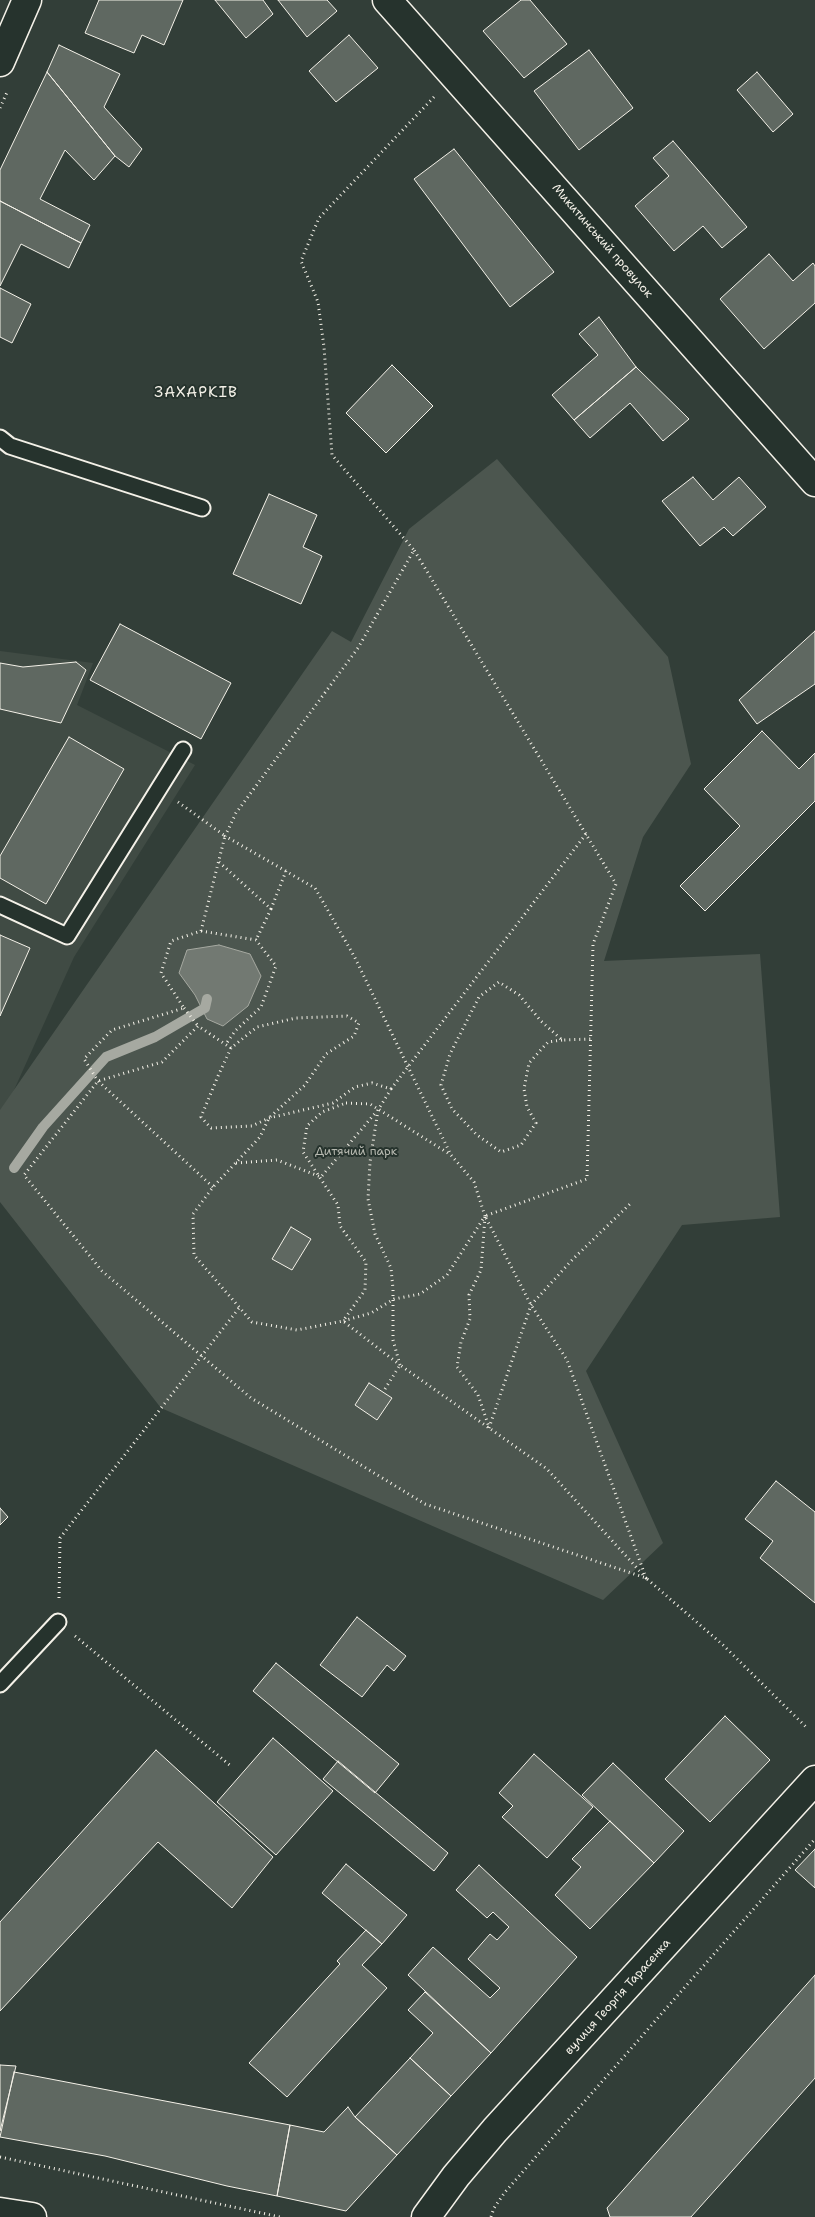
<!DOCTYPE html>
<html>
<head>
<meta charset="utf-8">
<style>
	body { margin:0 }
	canvas { display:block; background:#323e38 }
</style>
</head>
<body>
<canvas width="815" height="2217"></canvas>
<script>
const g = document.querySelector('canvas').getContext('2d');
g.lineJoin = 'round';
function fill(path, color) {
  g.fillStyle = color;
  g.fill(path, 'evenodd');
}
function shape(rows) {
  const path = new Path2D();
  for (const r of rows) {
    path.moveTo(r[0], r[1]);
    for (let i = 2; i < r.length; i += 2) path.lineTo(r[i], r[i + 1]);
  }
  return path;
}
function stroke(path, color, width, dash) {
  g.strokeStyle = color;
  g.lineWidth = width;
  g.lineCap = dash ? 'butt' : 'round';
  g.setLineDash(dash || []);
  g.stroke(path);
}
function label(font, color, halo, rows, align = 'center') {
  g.font = font + ' "Shantell Sans",sans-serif';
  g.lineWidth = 4;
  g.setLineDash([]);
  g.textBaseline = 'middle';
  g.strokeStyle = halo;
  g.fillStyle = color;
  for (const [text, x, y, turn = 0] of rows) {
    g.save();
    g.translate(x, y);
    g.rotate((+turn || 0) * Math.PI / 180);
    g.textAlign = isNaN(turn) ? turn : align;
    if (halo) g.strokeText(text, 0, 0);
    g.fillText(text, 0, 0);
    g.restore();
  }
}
const built = shape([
	[0,651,93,663,77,705,195,765,74,957,0,1121]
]);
const green = shape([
	[497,459,668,657,691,764,643,837,604,961,760,954,780,1217,682,1225,586,1371,663,1543,603,1600,161,1408,0,1202,0,1110,332,631,351,642,409,529]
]);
const water = shape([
	[219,945,250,954,261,976,248,1006,223,1026,207,1019,195,995,179,973,187,950,219,945]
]);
const stream = shape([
	[14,1168,43,1127,106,1057,155,1037,205,1008,207,999]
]);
const building = shape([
	[99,0,183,0,164,45,142,35,134,53,85,33,99,0],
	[215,0,263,0,273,14,246,38,215,0],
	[278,0,327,0,337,11,307,37,278,0],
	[521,0,530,0,567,44,524,78,483,31,521,0],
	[349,35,378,68,336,102,309,71,349,35],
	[59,45,120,74,104,107,142,149,129,167,115,156,47,72,59,45],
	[589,50,633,108,579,150,534,91,589,50],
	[47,72,115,156,94,180,65,150,40,199,90,225,81,243,0,201,0,170,47,72],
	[757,72,793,114,773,132,737,90,757,72],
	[673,141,747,227,722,248,703,226,674,251,635,206,669,176,653,158,673,141],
	[454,149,554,272,510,307,414,179,454,149],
	[0,201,81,243,69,268,21,244,0,286,0,201],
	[769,254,793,281,813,263,815,266,815,303,764,349,720,299,769,254],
	[0,288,31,304,12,343,0,337,0,288],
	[599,317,636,367,574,420,552,395,598,355,579,334,599,317],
	[392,365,433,406,386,453,346,413,392,365],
	[636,367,689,419,663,441,630,403,590,438,574,420,636,367],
	[693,477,713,500,739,477,766,507,733,536,724,527,700,546,662,501,693,477],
	[269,494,317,515,303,547,322,556,301,604,233,574,269,494],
	[120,624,231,683,201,739,90,680,120,624],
	[815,631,815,684,757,724,739,700,815,631],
	[76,662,86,670,61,723,0,709,0,663,23,667,76,662],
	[762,731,799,769,815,753,815,801,705,911,680,886,740,826,704,789,762,731],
	[69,737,124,769,46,904,0,878,0,856,69,737],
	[0,935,30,948,0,1016,0,935],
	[291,1227,311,1239,292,1270,272,1259,291,1227],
	[369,1383,392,1398,377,1420,355,1405,369,1383],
	[776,1481,815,1512,815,1603,760,1558,773,1541,745,1519,776,1481],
	[0,1508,8,1517,0,1525,0,1508],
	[357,1617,406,1656,394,1671,387,1665,362,1697,320,1665,357,1617],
	[276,1663,399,1764,375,1793,253,1691,276,1663],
	[725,1716,770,1760,710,1822,665,1779,725,1716],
	[273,1738,333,1791,276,1855,217,1802,273,1738],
	[156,1750,273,1857,232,1908,158,1842,0,2011,0,1922,156,1750],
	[534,1754,593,1807,547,1858,502,1817,513,1806,499,1793,534,1754],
	[338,1761,448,1853,434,1871,323,1779,338,1761],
	[613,1763,684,1831,654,1863,582,1795,613,1763],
	[610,1821,654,1863,590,1929,555,1895,581,1867,572,1859,610,1821],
	[815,1849,815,1888,795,1870,815,1849],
	[346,1864,407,1915,382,1944,322,1893,346,1864],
	[479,1865,577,1957,491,2053,408,1975,433,1947,490,1998,500,1988,468,1959,490,1934,497,1940,509,1927,493,1912,487,1918,456,1890,479,1865],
	[366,1930,382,1944,362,1965,387,1988,287,2097,249,2063,340,1964,337,1961,366,1930],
	[815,1975,815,2078,691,2217,610,2217,607,2208,815,1975],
	[425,1992,491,2053,451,2096,410,2058,433,2033,408,2010,425,1992],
	[410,2058,451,2096,397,2155,355,2117,410,2058],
	[0,2065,16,2066,0,2131,0,2065],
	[14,2072,290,2125,277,2196,227,2186,105,2156,0,2137,14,2072],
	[348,2107,355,2117,397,2155,346,2211,277,2196,290,2125,324,2132,348,2107]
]);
const path = shape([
	[434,97,319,218,301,261,318,302,324,347,332,455,414,550,358,648,236,813,225,836,315,888,354,956,451,1155],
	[0,108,8,90],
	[178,802,225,836,201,931,171,941,161,973,184,1008,112,1030,84,1059,98,1081,213,1187],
	[219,862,271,909,256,940],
	[271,909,286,871],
	[201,931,256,940,276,966,261,1007,235,1031,226,1044],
	[184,1008,198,1026],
	[562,1040,548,1042,529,1063,524,1089,527,1107,536,1123,521,1145,501,1152,477,1135,452,1109,441,1085,450,1054,479,997,499,982,519,995,541,1021,562,1040,591,1039],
	[231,1048,198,1026,162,1062,98,1081,24,1175,102,1271,251,1398,425,1504,646,1578,723,1645,806,1727],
	[391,1089,586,834],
	[346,1103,370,1104,451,1155,474,1182,485,1216,447,1275,420,1294,394,1299,371,1313,343,1321,365,1290,366,1262,340,1226,338,1205,303,1152,307,1126,322,1112,346,1103],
	[236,1163,277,1160,321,1177,377,1111],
	[485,1217,481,1270,469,1295,470,1319,461,1342,457,1367,478,1395,489,1427],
	[400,1365,393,1340,393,1289,391,1268,375,1234,368,1199,370,1162,378,1110,391,1089,372,1083,355,1087,333,1103,269,1118,252,1126,211,1128,201,1117,218,1076,231,1048,257,1027,296,1018,347,1016,359,1023,354,1036,326,1054,305,1085,269,1118,260,1137,213,1187,193,1214,194,1255,252,1322,297,1330,343,1321,400,1365],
	[385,1389,400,1365,547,1469,646,1578,567,1360,531,1305,485,1216,587,1179,593,944,616,884,414,550],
	[489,1428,531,1305,573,1259,632,1202],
	[59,1598,60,1538,239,1308],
	[75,1636,232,1767],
	[0,2157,280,2217],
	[491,2217,494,2208,505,2192,815,1839]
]);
const service = shape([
	[0,438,10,446,202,508],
	[0,905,67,936,183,750],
	[0,1684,58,1622]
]);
const minor = shape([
	[387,0,815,482]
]);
const tertiary = shape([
	[0,62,27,0]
]);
const secondary = shape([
	[0,2212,32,2217],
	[426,2217,456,2176,495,2130,815,1780]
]);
const streetNames = [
	["Микитинський провулок",602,241,49],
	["вулиця Георгія Тарасенка",618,1997,-48]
];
const parkNames = [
	["Дитячий парк",356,1152]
];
const quarterNames = [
	["ЗАХАРКІВ",196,393]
];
fill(built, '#404b44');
fill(green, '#4c564f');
fill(water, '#727972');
stroke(water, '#a6a9a1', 1);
stroke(stream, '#a6a9a1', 10);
fill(building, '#5f6861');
stroke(building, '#f4f1e8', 1);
stroke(service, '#f4f1e8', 19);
stroke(minor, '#f4f1e8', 31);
stroke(tertiary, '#f4f1e8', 31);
stroke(secondary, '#f4f1e8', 31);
stroke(path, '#f4f1e8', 3, [1, 4]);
stroke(service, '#26332d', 15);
stroke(minor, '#26332d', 28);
stroke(tertiary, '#26332d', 28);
stroke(secondary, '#26332d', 28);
label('12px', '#f4f1e8', '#26332d', streetNames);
label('12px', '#b9bbb2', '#26332d', parkNames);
g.letterSpacing = '1px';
label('15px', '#f4f1e8', '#26332d', quarterNames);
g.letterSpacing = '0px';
</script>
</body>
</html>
